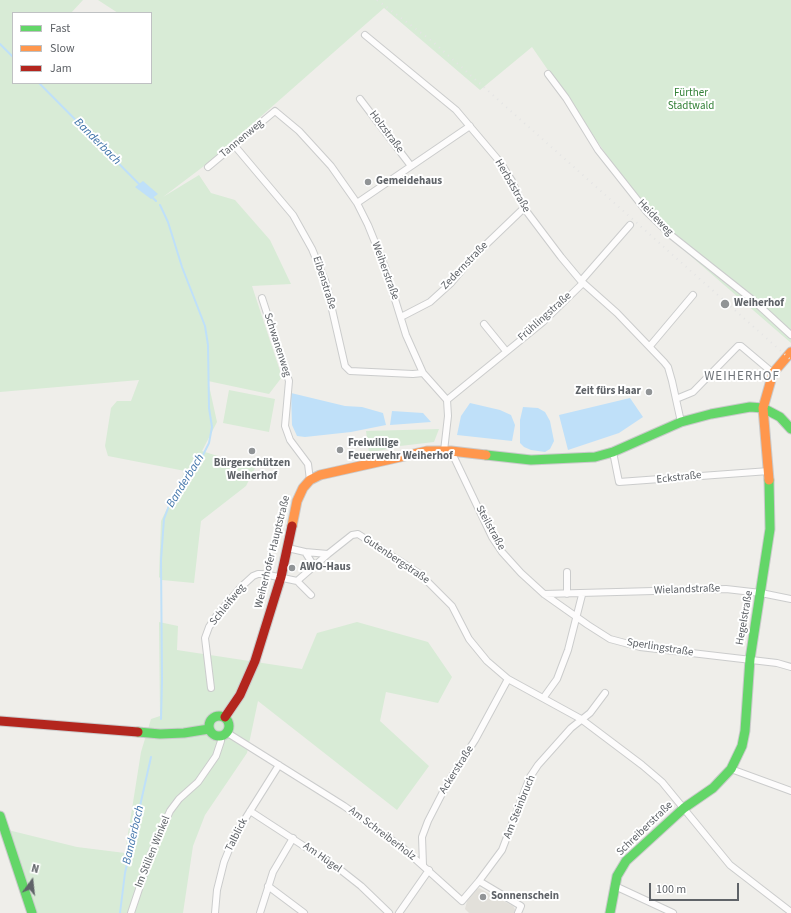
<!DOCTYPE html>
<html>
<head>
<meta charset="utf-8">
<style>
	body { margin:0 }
	#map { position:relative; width:791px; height:913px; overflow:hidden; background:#efeeea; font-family:"Source Sans 3",sans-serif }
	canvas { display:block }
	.legend { position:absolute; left:12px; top:12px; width:140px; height:72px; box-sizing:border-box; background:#fff; border:1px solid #bfc1c3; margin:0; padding:5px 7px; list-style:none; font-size:12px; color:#5f6368 }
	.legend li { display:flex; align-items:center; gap:8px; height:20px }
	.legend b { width:20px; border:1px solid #bfc1c3 }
	.north { position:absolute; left:12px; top:861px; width:40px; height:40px; -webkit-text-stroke:3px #fff; paint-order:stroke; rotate:15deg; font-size:11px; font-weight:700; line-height:16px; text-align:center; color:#5f6368 }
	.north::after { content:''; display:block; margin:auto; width:14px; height:18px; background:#5f6368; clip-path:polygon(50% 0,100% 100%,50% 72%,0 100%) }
	.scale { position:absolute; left:649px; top:883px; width:90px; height:18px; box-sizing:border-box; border:2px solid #5f6368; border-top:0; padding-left:5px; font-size:12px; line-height:14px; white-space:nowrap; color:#5f6368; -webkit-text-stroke:3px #fff; paint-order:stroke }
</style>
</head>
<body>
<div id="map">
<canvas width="791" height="913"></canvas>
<ul class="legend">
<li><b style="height:5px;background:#63d668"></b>Fast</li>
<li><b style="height:5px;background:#ff974d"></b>Slow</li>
<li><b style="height:5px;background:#b3261e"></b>Jam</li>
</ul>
<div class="north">N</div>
<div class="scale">100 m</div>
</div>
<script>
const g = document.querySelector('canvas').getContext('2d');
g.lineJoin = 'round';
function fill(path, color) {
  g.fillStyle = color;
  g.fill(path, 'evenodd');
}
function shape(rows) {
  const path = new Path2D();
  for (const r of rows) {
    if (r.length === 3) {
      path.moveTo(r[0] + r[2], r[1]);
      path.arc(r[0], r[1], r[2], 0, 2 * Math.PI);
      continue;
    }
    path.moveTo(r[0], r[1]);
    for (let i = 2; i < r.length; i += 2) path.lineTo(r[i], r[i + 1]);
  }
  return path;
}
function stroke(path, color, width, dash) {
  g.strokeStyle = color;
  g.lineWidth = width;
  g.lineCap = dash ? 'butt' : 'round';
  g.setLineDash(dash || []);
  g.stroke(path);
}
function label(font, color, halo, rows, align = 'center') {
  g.font = font + ' "Source Sans 3",sans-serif';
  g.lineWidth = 4;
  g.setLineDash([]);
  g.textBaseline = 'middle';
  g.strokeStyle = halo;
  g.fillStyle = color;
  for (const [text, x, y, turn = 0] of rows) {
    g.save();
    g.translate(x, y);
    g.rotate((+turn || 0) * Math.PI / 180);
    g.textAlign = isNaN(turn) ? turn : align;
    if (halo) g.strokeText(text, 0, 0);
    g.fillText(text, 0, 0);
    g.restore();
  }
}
const education = shape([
	[479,888,513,906,516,911,515,913,469,913,465,909,467,901,473,892]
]);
const green = shape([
	[0,0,83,0,71,13,13,13,13,83,151,83,151,13,118,13,98,0,791,0,791,343,655,225,532,47,480,90,384,8,208,163,163,197,199,175,211,193,235,200,270,240,291,284,252,286,282,377,269,394,208,381,217,422,202,451,255,468,246,486,201,521,194,583,162,580,159,577,161,521,185,471,108,456,105,446,111,408,117,401,131,401,139,380,0,392],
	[229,390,275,399,269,432,223,423],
	[439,429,434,442,400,446,369,453,366,431],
	[159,622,178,626,177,650,302,669,317,633,357,622,428,642,452,677,438,703,386,692,380,721,429,766,397,810,258,701,247,753,205,815,193,846,183,913,36,913,8,830,77,847,125,853,141,752,151,719,160,716]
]);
const water = shape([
	[143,181,158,194,151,199,135,187],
	[291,393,345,406,362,407,383,413,386,425,351,432,305,437,297,436,292,425],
	[630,398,643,417,619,433,568,450,559,415],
	[470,403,500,410,511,415,515,425,512,441,457,435,461,416],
	[523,407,538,408,545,412,550,421,554,441,550,449,545,452,531,450,524,447,520,443,520,420],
	[392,411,423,413,431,422,390,425]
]);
const stream = shape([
	[0,44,13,57],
	[39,83,141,186],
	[152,197,156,201],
	[160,205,168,222,182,267,205,326,208,345,209,408,212,427,209,443,201,459,170,503,164,519,161,560,162,680,161,719],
	[120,913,125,873,151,757]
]);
const street = shape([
	[365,35,456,110,500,162,512,181,524,208,561,257,581,281,617,313,664,362,668,367,672,381,681,422],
	[548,74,566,98,598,150,647,212,672,236,754,301,791,335],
	[360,99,411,166],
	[234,145,293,215,312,249,326,283,345,366,350,371,413,374,423,373],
	[208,167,275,111,299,131,331,166,357,203,368,225,385,267,406,335,423,373,447,400,448,416,444,451],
	[357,203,470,126],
	[581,281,630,225],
	[262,298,289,381,285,426,290,440,308,464,310,480],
	[401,317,430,302,451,283,473,257,524,208],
	[484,324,506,351],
	[650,346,693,295],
	[676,399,693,392,738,346,741,346,773,373],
	[447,400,543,322,583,283],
	[451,451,492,537,502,552,521,573,544,594,588,625,610,639,640,647,777,663,791,667],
	[613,452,619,482,769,471],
	[288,548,305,552,314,566],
	[328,554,352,535,358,534,420,574,452,606,469,639,487,661,508,679,581,719,642,765,662,782,730,865,791,912],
	[297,581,328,554,305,552],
	[544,594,726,589,761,593,791,599],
	[567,594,567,572],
	[211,688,205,638,209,627,217,615,241,587,253,576,258,574,264,574,297,581,311,595],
	[544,697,557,679,568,650,582,595],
	[226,732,344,806,403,848,462,901,479,881,502,850,530,777,538,765,571,728,590,713,605,693],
	[731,769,791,791],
	[250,811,342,871,361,886,389,913],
	[423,865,422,837,428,821,447,784,475,740,508,679],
	[479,881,521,906,518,913],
	[268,886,304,913],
	[615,886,673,913],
	[131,913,150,856,170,811,179,799,198,782,216,756,221,741,221,736],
	[215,913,217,890,224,862,235,835,279,765],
	[260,913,273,872,293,838],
	[399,913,429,870]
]);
const fast = shape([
	[486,455,531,460,595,457,613,452,681,422,711,414,750,407,763,408,780,417,791,429],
	[219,726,10],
	[138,732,160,734,184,733,209,729],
	[0,816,32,913],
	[610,913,617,876,626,861,684,808,713,788,731,769,742,746,745,731,750,659,770,529,769,480]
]);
const slow = shape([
	[769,480,763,408,773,373,791,352],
	[292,526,297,501,303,488,310,480,320,475,427,451,451,451,486,455]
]);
const jam = shape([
	[225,717,240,695,255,661,281,577,292,526],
	[0,721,138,732]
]);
const rail = shape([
	[377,0,432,41,791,360]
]);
const markers = [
	[368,182,4,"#919496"],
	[725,304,5,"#919496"],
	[649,392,4,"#919496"],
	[340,450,4,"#919496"],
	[252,451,4,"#919496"],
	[292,568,4,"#919496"],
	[483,897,4,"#919496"]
];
const parkNames = [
	["Fürther",691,94],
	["Stadtwald",691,107]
];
const streetNames = [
	["Holzstraße",386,132,53],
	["Tannenweg",242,139,-40],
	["Herbststraße",512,186,60],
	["Heideweg",655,218,46],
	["Zedernstraße",465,266,-46],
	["Weiherstraße",385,271,70],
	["Eibenstraße",324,283,72],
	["Frühlingstraße",545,317,-42],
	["Schwanenweg",277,345,72],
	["Eckstraße",679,478,-6],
	["Steilstraße",490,528,61],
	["Weiherhofer Hauptstraße",273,552,-76],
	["Gutenbergstraße",396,560,34],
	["Wielandstraße",687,590,-2],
	["Schleifweg",228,605,-51],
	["Hegelstraße",745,618,-80],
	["Sperlingstraße",660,648,9],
	["Ackerstraße",457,770,-58],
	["Am Steinbruch",520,807,-68],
	["Schreiberstraße",645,829,-44],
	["Am Schreiberholz",382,834,37],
	["Talblick",237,835,-63],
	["Im Stillen Winkel",153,852,-68],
	["Am Hügel",322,858,35]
];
const poiNames = [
	["Gemeidehaus",376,182],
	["Weiherhof",734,304],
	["Zeit fürs Haar",641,392,"right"],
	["Freiwillige",348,444],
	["Feuerwehr Weiherhof",348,457],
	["Bürgerschützen",252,464,"center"],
	["Weiherhof",252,477,"center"],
	["AWO-Haus",300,568],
	["Sonnenschein",491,897]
];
const waterNames = [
	["Banderbach",97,142,45],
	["Banderbach",186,481,-58],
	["Banderbach",134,835,-77]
];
const quarterNames = [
	["WEIHERHOF",742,377]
];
fill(education, '#e2e0da');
fill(green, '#d8ebd6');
fill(water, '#bfe0f9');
stroke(stream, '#bfe0f9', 2);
stroke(street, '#cbcccc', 8);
stroke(fast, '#cacacb', 11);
stroke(slow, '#cacacb', 11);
stroke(jam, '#cacacb', 11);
stroke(street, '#fdfcfc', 6);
stroke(fast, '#63d668', 9);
stroke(slow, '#ff974d', 9);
stroke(jam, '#b3261e', 9);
stroke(rail, '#e4e4e4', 2, [1, 5]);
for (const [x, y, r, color] of markers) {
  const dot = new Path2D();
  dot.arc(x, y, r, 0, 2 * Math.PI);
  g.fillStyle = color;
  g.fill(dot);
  stroke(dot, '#fff', 1.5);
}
label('11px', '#348238', '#fff', parkNames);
label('11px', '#5f6368', '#fff', streetNames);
label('bold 11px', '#5f6368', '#fff', poiNames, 'left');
label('italic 12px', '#4174aa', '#fff', waterNames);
g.letterSpacing = '1px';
label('13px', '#70757a', '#fff', quarterNames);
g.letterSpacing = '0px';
</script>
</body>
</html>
